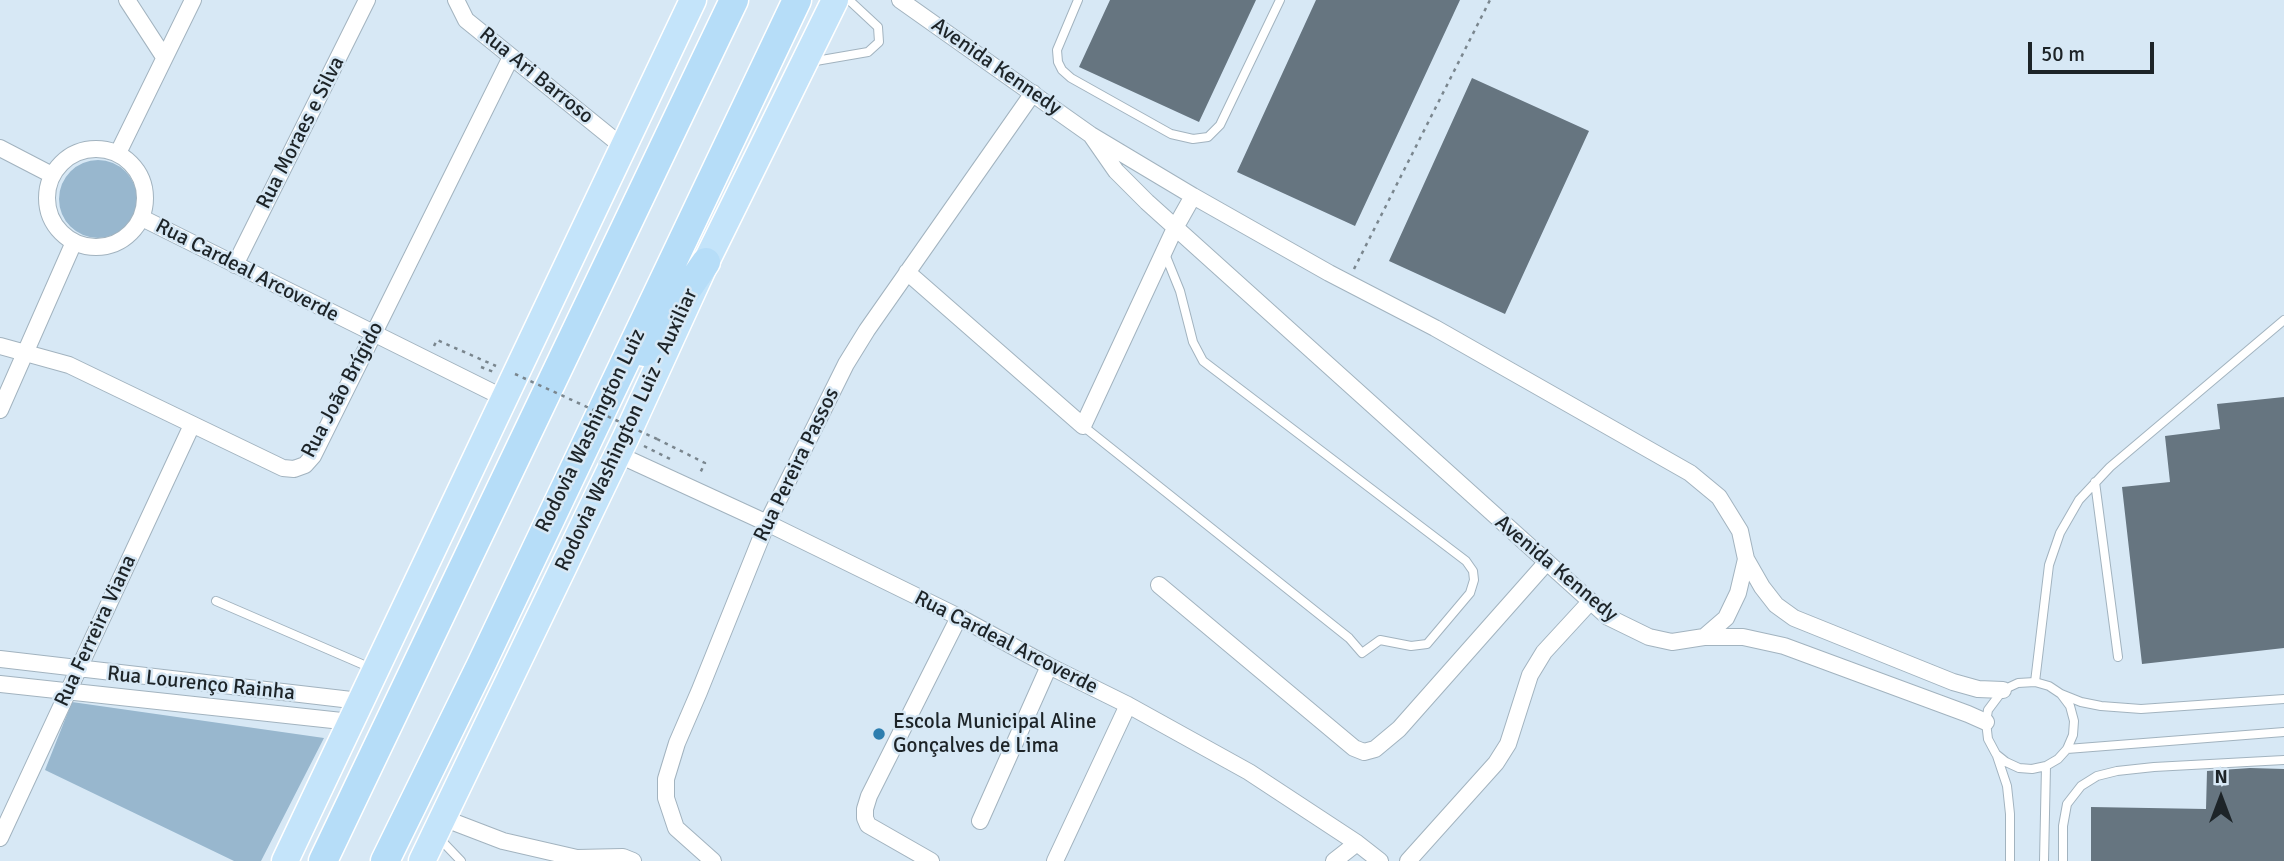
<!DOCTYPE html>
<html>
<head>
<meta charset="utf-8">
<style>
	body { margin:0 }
	#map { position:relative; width:2284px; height:861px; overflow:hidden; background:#d7e8f5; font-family:Signika,sans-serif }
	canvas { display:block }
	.north { position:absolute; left:2186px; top:763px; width:70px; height:70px; -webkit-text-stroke:5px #d7e8f5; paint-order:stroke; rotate:0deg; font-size:19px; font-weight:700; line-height:28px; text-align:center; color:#1d2428 }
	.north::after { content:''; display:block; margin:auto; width:24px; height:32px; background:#1d2428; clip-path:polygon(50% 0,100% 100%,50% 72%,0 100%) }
	.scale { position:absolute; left:2028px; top:42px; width:126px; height:32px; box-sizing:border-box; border:4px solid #1d2428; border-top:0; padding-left:9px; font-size:21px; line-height:24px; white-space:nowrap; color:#1d2428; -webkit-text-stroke:5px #d7e8f5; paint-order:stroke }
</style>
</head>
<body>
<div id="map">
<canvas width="2284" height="861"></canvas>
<div class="north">N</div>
<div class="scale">50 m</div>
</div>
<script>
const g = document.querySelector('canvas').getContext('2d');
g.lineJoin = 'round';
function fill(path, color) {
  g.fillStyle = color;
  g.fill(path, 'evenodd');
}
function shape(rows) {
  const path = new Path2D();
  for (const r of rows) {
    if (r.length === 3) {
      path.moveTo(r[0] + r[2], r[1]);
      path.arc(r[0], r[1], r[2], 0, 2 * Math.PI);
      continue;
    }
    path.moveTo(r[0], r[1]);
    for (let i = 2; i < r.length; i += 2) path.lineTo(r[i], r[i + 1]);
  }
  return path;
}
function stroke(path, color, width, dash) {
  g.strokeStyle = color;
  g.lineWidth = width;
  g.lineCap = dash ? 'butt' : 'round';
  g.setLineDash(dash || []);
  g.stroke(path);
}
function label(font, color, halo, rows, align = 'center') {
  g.font = font + ' Signika,sans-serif';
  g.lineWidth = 5;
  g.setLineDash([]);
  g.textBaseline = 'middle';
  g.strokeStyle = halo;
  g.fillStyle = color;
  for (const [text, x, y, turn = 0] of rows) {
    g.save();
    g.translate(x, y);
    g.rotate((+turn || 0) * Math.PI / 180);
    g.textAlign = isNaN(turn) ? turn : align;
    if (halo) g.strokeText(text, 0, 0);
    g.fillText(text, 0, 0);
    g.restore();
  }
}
const green = shape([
	[98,199,39],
	[72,702,324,738,261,861,234,861,45,770]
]);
const building = shape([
	[1110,0,1256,0,1199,122,1079,67],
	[1316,0,1460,0,1355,226,1237,172],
	[1472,78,1589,131,1505,314,1389,261],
	[2284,397,2284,648,2142,664,2122,487,2170,482,2165,436,2220,429,2217,404],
	[2250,768,2284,769,2284,861,2091,861,2091,807,2206,809,2207,771]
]);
const path = shape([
	[1354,269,1490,0],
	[434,346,437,340,496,366],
	[481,367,494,372],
	[657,439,705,463,700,473,698,472],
	[644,446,670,459]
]);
const service = shape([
	[1078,0,1057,50,1058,62,1062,70,1071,78,1171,134,1193,139,1208,137,1220,125,1280,0],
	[810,62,868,52,879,42,878,27,849,0],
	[1083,426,1349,638,1362,653,1380,640,1411,646,1427,644,1470,593,1474,580,1473,571,1466,561,1203,361,1193,342,1180,291,1165,254],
	[2095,482,2118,657],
	[216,601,371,668],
	[2035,682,2049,565,2060,533,2079,500,2110,467,2284,320],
	[2061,694,2070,706,2074,721,2073,735,2067,749,2058,759,2046,766,2032,769,2019,768,2006,762,1996,754,1988,739,1986,722,1988,710,2003,690,2018,683,2035,682,2049,686,2061,694,2081,702,2101,706,2141,709,2284,699],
	[2067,749,2284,732],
	[1997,756,2007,786,2010,814,2010,861],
	[439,838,461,861],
	[2044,861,2046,766],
	[2063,861,2063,826,2067,804,2081,786,2097,776,2117,771,2154,767,2284,760]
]);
const minor = shape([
	[127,0,164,57],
	[456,0,466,20,623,147],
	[900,0,1091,135,1193,196,1329,273,1435,328,1690,473,1719,497,1740,531,1746,559,1738,593,1726,618,1704,637,1672,642,1649,637,1608,617,1147,202,1116,171,1091,135],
	[0,148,52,175],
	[96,198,49],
	[118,153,193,0],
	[142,218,504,398],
	[235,265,367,0],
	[907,272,1083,426,1175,228,1193,196],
	[0,346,69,365,283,468,294,469,305,465,313,456,511,57],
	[0,410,74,242],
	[617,454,767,523,959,617,1049,666,1128,705,1249,772,1357,843,1380,861],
	[1746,559,1762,587,1776,605,1794,618,1953,682,1978,689,2003,690],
	[1159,585,1354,748,1364,752,1375,749,1399,729,1546,563],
	[1704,637,1743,637,1784,646,1968,714,1986,722],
	[0,659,360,701],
	[0,684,351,722],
	[443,818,503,841,577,858,623,857,633,861],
	[980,821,1049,666],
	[0,838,192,425],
	[713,861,676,828,666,798,666,779,677,743,699,692,767,523,846,364,867,330,1033,93],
	[931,861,868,825,865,818,865,809,869,796,959,617],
	[1055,861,1128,705],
	[1334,861,1357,843],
	[1408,861,1496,763,1508,744,1530,675,1544,652,1590,602]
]);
const trunk = shape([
	[285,861,693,0],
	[422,861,626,437,706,262,835,0]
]);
const motorway = shape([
	[644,352,706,262],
	[323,861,734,0],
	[385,861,481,665,797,0]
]);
const pathBridge = shape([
	[515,374,657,439]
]);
const markers = [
	[879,734,7,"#2d7eaf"]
];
const streetNames = [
	["Avenida Kennedy",996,67,35],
	["Rua Ari Barroso",536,76,39],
	["Rua Moraes e Silva",301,133,-63],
	["Rua Cardeal Arcoverde",247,271,27],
	["Rua João Brígido",343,390,-62],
	["Rodovia Washington Luiz - Auxiliar",627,430,-65],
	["Rodovia Washington Luiz",591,431,-64],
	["Rua Pereira Passos",797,465,-64],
	["Avenida Kennedy",1556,569,40],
	["Rua Ferreira Viana",96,631,-65],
	["Rua Cardeal Arcoverde",1006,643,27],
	["Rua Lourenço Rainha",201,684,6]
];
const poiNames = [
	["Escola Municipal Aline",893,722],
	["Gonçalves de Lima",893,746]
];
fill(green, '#98b7ce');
fill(building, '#667580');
stroke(service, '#a2b3bf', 10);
stroke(minor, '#a2b3bf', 18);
stroke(trunk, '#fff', 29);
stroke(motorway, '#fff', 31);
stroke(path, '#7a868e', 2.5, [3.5, 5]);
stroke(service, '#fff', 8);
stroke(minor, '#fff', 16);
stroke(trunk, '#c4e4fa', 26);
stroke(motorway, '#b6ddf8', 28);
stroke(pathBridge, '#7a868e', 2.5, [3.5, 5]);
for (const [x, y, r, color] of markers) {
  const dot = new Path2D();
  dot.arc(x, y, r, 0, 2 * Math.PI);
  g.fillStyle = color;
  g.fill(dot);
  stroke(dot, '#d7e8f5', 2.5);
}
label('21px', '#1d2428', '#d7e8f5', streetNames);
label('21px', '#1d2428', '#d7e8f5', poiNames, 'left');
</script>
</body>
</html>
